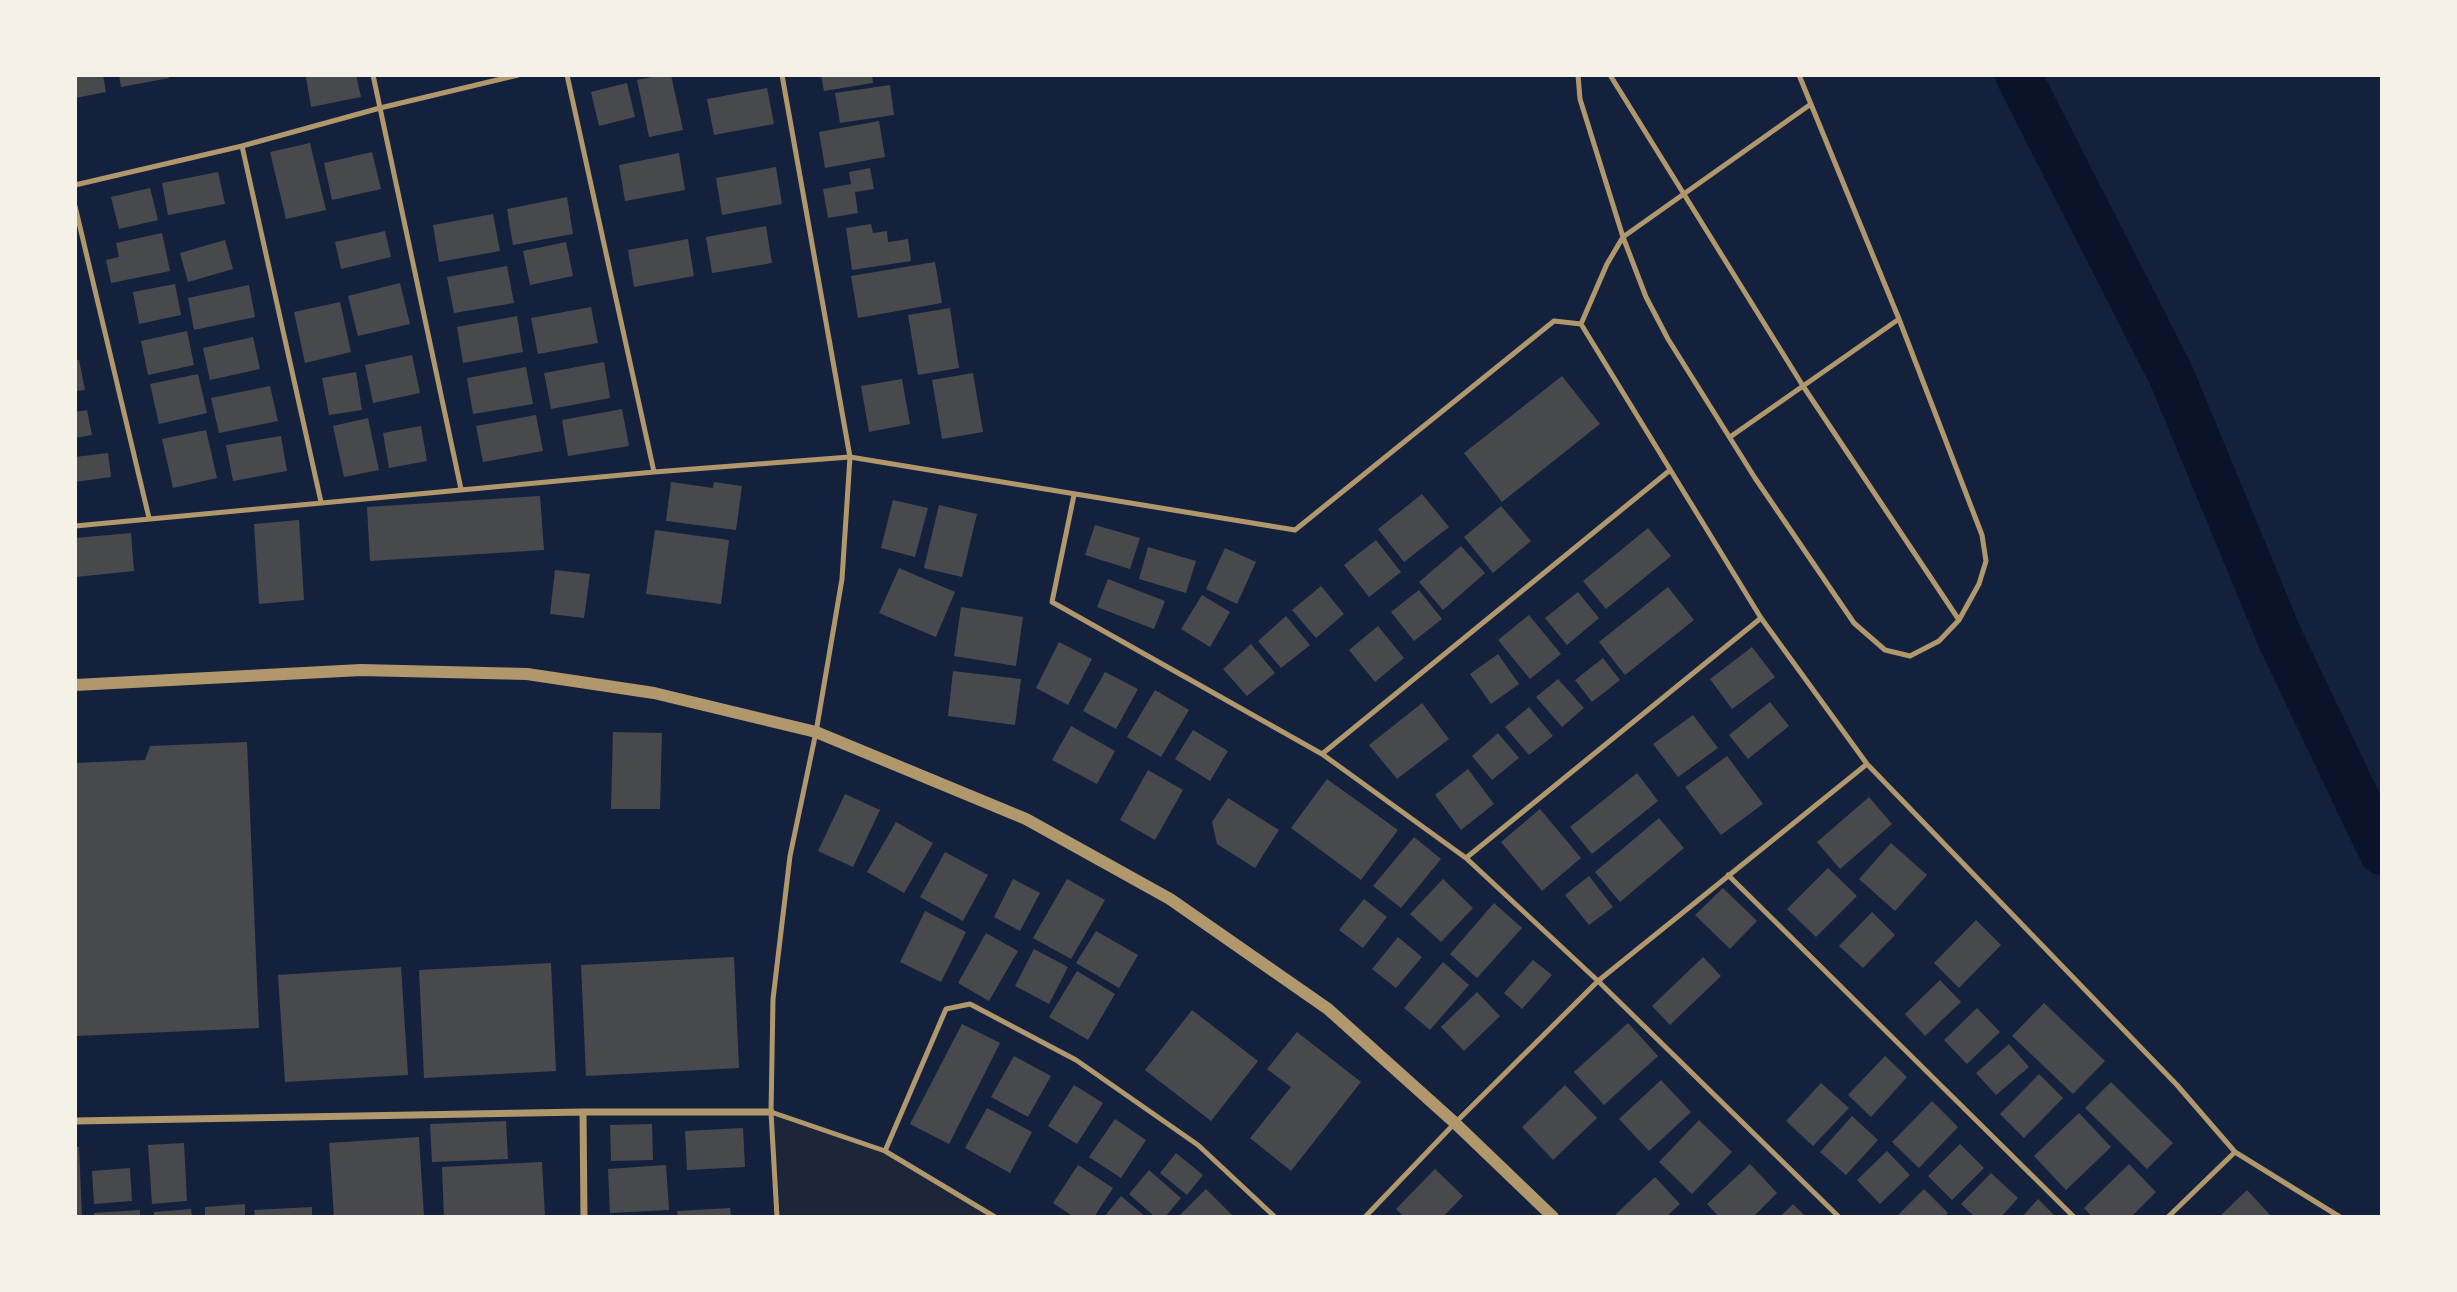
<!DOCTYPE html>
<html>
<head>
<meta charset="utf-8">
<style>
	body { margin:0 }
	#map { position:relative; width:2457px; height:1292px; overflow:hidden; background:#14213d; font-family:Karla,sans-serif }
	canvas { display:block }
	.frame { position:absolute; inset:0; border:77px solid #f6f1e7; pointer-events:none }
</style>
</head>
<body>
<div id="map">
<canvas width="2457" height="1292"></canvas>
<div class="frame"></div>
</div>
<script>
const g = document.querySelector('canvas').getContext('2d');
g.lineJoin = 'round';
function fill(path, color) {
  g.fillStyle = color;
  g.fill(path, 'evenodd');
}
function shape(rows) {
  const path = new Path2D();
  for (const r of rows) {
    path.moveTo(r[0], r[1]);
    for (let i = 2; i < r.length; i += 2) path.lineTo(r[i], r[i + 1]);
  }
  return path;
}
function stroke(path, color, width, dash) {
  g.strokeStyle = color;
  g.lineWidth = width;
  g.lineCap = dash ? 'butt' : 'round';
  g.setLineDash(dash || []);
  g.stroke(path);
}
const green = shape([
	[771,1112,885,1151,995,1217,777,1217]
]);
const river = shape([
	[2018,75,2171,375,2280,638,2382,852]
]);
const building = shape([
	[75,75,103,75,106,92,75,98],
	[119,75,168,75,169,78,121,87],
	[312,75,356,75,361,97,311,107,306,77],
	[662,75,671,75,683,130,649,137,637,80],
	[821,75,872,75,873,83,824,91],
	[627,83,635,117,599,126,591,92],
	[890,85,894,115,840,123,835,93],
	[767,88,774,124,714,135,707,99],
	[879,121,885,157,825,168,819,132],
	[310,143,326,210,286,219,270,152],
	[372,152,381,189,332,200,324,163],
	[679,153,685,190,625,201,619,165],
	[776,167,782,204,722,215,716,178],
	[870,168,874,189,855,192,858,213,828,218,823,189,851,184,849,172],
	[218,172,225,204,168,215,162,183],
	[150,188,158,220,119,229,111,197],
	[567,197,573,234,513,245,507,209],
	[493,214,500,251,439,262,433,225],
	[871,224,873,233,887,231,888,242,908,239,911,261,852,270,846,228],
	[766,226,772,263,712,273,706,237],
	[385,231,391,257,341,269,335,242],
	[162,233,170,271,111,283,106,260,119,257,116,243],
	[688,239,694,276,634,287,628,250],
	[225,240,233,269,188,282,180,253],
	[566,242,573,276,530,285,523,251],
	[935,262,942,303,858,318,851,276],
	[507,266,514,303,454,313,447,277],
	[400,283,410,324,358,336,348,296],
	[175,284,181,315,139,324,133,292],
	[249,285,255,317,194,330,188,298],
	[340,302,351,352,305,363,294,312],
	[591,307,598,343,538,354,531,318],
	[950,308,959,368,918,375,908,315],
	[517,316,523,352,463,363,457,327],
	[187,331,194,365,148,375,141,341],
	[253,337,260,369,210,380,203,348],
	[412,355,420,393,373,403,365,365],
	[75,360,79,360,85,390,75,391],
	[604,362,610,398,551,409,544,373],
	[526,367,533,404,473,414,467,378],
	[356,372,362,410,329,415,322,378],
	[973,373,983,432,942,439,932,380],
	[198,374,207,413,159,424,150,384],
	[1562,376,1600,424,1502,502,1464,453],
	[902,379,910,424,869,432,861,386],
	[270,386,278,421,219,433,211,398],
	[622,409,629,446,568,456,562,420],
	[87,410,92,435,75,438,75,412],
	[536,415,543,451,483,462,476,426],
	[368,418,379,470,344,477,333,426],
	[421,426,427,461,389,468,383,433],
	[206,430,217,478,173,488,162,439],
	[281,436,287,471,233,481,226,445],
	[108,453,111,477,75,482,75,457],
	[671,482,713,488,714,482,742,486,736,530,666,521],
	[1422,494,1449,527,1404,562,1378,529],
	[540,496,544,550,370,561,367,507],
	[893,500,928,508,915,557,881,548],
	[939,505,977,514,962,577,924,568],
	[1501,506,1531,541,1493,573,1464,537],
	[299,520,304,600,259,604,254,524],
	[1095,525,1140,538,1130,569,1085,555],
	[1648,528,1671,556,1606,609,1583,581],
	[655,530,729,540,721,604,646,594],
	[131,533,134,571,75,577,75,538],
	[1376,540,1401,572,1369,597,1344,565],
	[1461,546,1485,573,1443,610,1419,582],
	[1148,547,1196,561,1186,593,1139,579],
	[1225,548,1256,562,1237,604,1206,589],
	[899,568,955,592,936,637,879,613],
	[555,570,590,574,584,618,550,614],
	[1108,579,1165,601,1154,629,1097,607],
	[1321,586,1344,614,1316,638,1292,610],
	[1668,587,1694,620,1625,675,1599,642],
	[1419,590,1442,619,1414,641,1391,612],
	[1578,592,1599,618,1567,645,1545,618],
	[1202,595,1230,612,1210,647,1181,629],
	[961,607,1023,617,1016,666,954,656],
	[1529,615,1561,654,1530,679,1498,640],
	[1286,616,1310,645,1281,668,1258,641],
	[1378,626,1404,658,1375,682,1349,650],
	[1059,642,1092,659,1068,705,1036,688],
	[1251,644,1275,673,1247,696,1223,669],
	[1752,647,1775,677,1732,709,1710,679],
	[1498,654,1519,684,1491,704,1470,674],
	[1603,658,1620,680,1592,702,1575,680],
	[953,671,1021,679,1015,725,948,716],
	[1105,672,1138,689,1116,729,1083,711],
	[1558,679,1584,708,1562,727,1536,697],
	[1155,690,1189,710,1161,757,1127,737],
	[1770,702,1789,726,1748,759,1729,735],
	[1422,703,1449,739,1397,779,1369,745],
	[1529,707,1553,736,1529,755,1505,727],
	[1693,715,1718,748,1678,777,1653,744],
	[1071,726,1115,751,1097,784,1052,760],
	[1193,730,1228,751,1210,781,1175,759],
	[613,732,662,733,660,809,611,809],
	[1498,733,1519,758,1492,780,1472,756],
	[247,742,259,1028,75,1036,75,763,145,760,150,746],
	[1727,756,1763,804,1721,835,1685,787],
	[1468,769,1494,804,1461,830,1435,795],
	[1148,770,1183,790,1155,840,1120,820],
	[1637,773,1658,801,1592,854,1570,827],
	[1327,779,1398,830,1361,880,1291,828],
	[845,794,880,810,853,867,818,851],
	[1869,797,1892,824,1840,869,1817,842],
	[1228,798,1279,830,1255,868,1217,844,1212,822],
	[1540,809,1581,858,1542,891,1501,842],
	[1659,818,1684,848,1620,902,1595,872],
	[896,822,933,843,904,893,867,872],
	[1414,837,1441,859,1401,908,1373,886],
	[1891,843,1927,875,1895,911,1859,879],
	[945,852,988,875,963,921,920,897],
	[1828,868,1857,896,1816,937,1787,909],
	[1589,876,1613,907,1589,925,1565,895],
	[1013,879,1040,893,1020,931,994,917],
	[1067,879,1105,900,1071,959,1033,938],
	[1443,879,1473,908,1441,942,1410,914],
	[1723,888,1757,921,1730,949,1695,915],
	[1364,899,1387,917,1363,948,1339,930],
	[1494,903,1522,928,1477,978,1450,954],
	[925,911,966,932,941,982,900,962],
	[1872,912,1895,935,1863,968,1839,946],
	[1976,920,2001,945,1959,988,1934,963],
	[1096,931,1138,955,1119,988,1076,963],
	[986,933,1018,951,989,1001,958,983],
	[1398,937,1422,957,1396,988,1372,969],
	[1034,949,1068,967,1049,1004,1015,986],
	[734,957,739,1068,586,1076,581,965],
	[1703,957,1721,976,1670,1025,1652,1006],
	[1533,960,1552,975,1522,1009,1504,993],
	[1443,962,1469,985,1430,1030,1404,1008],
	[551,963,556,1071,424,1078,419,970],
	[401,967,408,1075,285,1082,278,975],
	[1077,971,1115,994,1088,1040,1049,1017],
	[1940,980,1961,1002,1925,1036,1905,1014],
	[1477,992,1500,1016,1464,1051,1441,1027],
	[2044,1003,2105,1061,2073,1094,2012,1036],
	[1977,1008,2000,1032,1967,1064,1944,1040],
	[1192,1010,1258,1061,1211,1121,1145,1070],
	[1628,1023,1658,1056,1604,1105,1574,1072],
	[962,1024,1000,1043,949,1144,910,1124],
	[1297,1032,1361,1082,1291,1171,1250,1138,1291,1087,1267,1069],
	[2009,1044,2029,1067,1996,1095,1976,1073],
	[1014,1056,1051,1076,1028,1117,991,1097],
	[1885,1056,1907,1077,1871,1117,1848,1095],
	[2039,1074,2063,1098,2024,1138,2000,1114],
	[1661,1080,1691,1112,1649,1151,1619,1119],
	[2111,1082,2173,1143,2147,1169,2085,1108],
	[1821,1083,1849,1108,1813,1146,1786,1121],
	[1074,1085,1103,1103,1077,1144,1048,1126],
	[1565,1085,1597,1118,1553,1160,1522,1127],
	[1932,1101,1958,1127,1919,1168,1892,1142],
	[987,1108,1032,1132,1010,1173,965,1148],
	[2079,1113,2111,1147,2066,1190,2034,1156],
	[1852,1116,1878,1140,1846,1175,1820,1152],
	[1115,1119,1146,1140,1121,1178,1089,1157],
	[1699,1120,1732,1152,1692,1194,1659,1162],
	[506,1121,508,1159,432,1162,430,1124],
	[652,1124,653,1160,611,1161,610,1125],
	[743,1128,745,1167,687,1170,685,1131],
	[419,1137,424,1217,334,1217,329,1143],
	[184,1143,187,1201,152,1204,148,1145],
	[1960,1144,1984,1168,1952,1200,1928,1176],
	[75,1147,79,1147,82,1217,75,1217],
	[1887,1151,1910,1175,1880,1204,1857,1180],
	[1176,1153,1203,1175,1187,1195,1160,1173],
	[542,1162,545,1216,444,1217,442,1167],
	[1750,1164,1777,1193,1753,1217,1719,1217,1707,1204],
	[2129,1164,2156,1192,2131,1217,2092,1217,2084,1208],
	[666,1165,669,1210,610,1213,608,1169],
	[1078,1165,1113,1188,1094,1217,1074,1217,1053,1203],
	[130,1168,132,1201,94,1204,92,1171],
	[1435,1169,1463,1196,1443,1217,1404,1217,1396,1209],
	[1149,1170,1181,1198,1165,1217,1155,1217,1129,1194],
	[1991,1173,2018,1198,2001,1217,1975,1217,1961,1204],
	[1655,1177,1680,1204,1666,1217,1613,1217],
	[1206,1189,1234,1217,1178,1217],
	[1924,1189,1948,1213,1944,1217,1896,1217],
	[2247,1190,2272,1217,2219,1217],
	[1121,1196,1146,1217,1104,1217],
	[2038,1199,2056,1217,2022,1217],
	[245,1204,245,1217,205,1217,205,1207],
	[1793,1204,1806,1217,1780,1217],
	[312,1207,312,1217,255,1217,254,1210],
	[730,1208,731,1217,678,1217,677,1211],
	[191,1209,192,1217,154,1217,154,1212],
	[140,1210,140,1217,94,1217,94,1213]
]);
const service = shape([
	[373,75,461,489],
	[567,75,654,472],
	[1578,75,1580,99,1623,237,1646,297,1668,339,1755,478,1854,623,1885,650,1910,656,1939,641,1959,620,1979,584,1986,561,1982,535,1899,319,1799,75],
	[1610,75,1803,386,1959,620],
	[242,146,321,502],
	[75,185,242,146,380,108,518,75],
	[75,206,149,518],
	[1581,324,1607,264,1623,237,1811,104],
	[1730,437,1899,319],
	[1074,495,1052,602,1322,754,1466,858,1598,981,1839,1217],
	[75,526,654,472,850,457,1295,530,1554,321,1581,324,1761,618,1867,764,2177,1085,2235,1152,2340,1217],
	[1322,754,1669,471],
	[1466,858,1761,618],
	[1728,875,2074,1217],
	[771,1112,885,1151,995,1217],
	[885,1151,946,1009,970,1004,1076,1060,1198,1145,1275,1217],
	[777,1217,771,1112,773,999,790,856,816,732,842,579,850,457,782,75],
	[1365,1217,1455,1123,1598,981,1867,764],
	[2168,1217,2235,1152]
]);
const minor = shape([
	[583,1112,584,1217],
	[75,1121,583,1112,771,1112]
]);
const tertiary = shape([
	[75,685,361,670,527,674,654,693,816,732,1026,819,1170,899,1328,1009,1455,1123,1553,1217]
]);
fill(green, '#1d2539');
stroke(river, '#0b132b', 46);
fill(building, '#48494c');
stroke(service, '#b1986c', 5);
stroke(minor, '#b1986c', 7);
stroke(tertiary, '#b1986c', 12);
</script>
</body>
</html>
